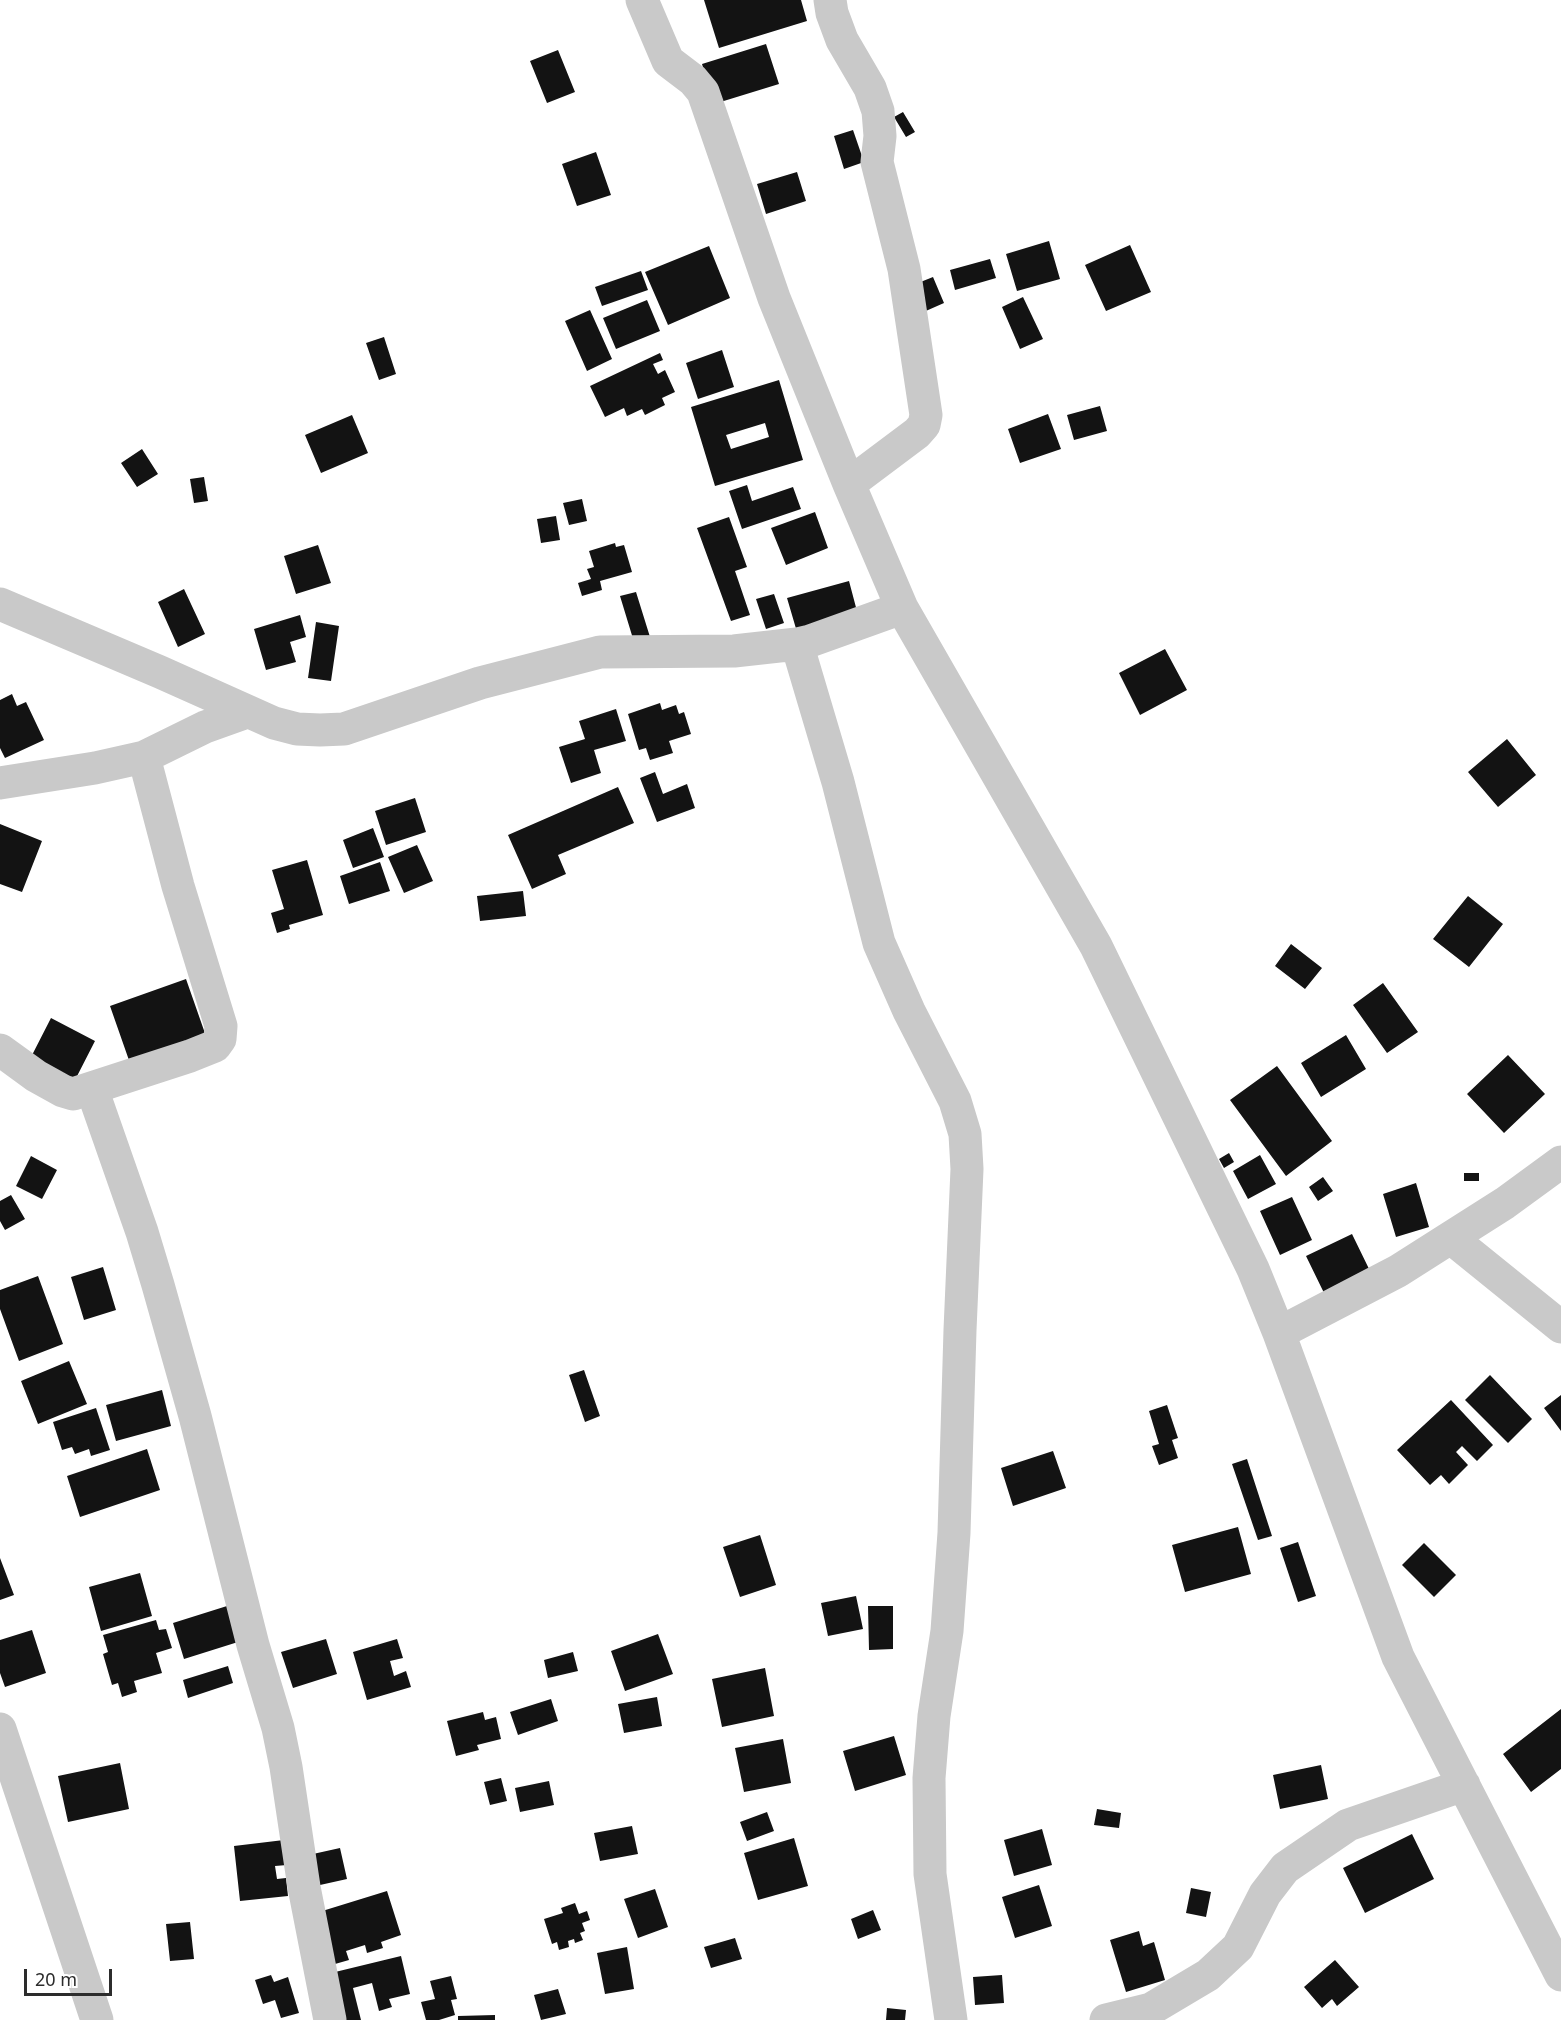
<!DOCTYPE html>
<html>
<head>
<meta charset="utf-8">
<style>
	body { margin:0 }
	#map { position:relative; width:1561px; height:2020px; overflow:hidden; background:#fff; font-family:"Noto Sans",sans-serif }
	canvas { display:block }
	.scale { position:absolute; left:24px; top:1969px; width:88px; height:27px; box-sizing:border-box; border:3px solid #2c2c2c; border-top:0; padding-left:8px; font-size:18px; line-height:21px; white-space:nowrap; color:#2c2c2c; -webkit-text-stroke:4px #fff; paint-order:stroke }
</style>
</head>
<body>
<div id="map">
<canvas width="1561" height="2020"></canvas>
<div class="scale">20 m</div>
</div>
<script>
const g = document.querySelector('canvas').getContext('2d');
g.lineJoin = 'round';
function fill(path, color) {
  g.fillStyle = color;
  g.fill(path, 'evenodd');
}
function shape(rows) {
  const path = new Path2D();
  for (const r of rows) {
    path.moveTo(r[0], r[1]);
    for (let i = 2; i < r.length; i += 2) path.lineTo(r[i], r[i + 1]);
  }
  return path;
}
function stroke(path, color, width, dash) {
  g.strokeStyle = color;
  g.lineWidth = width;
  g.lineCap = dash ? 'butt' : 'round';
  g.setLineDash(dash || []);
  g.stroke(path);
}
const building = shape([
	[704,0,801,0,807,21,719,48],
	[766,44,779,84,714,104,702,64],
	[558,50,575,92,547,103,530,61],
	[903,112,915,132,906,137,894,117],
	[853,130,864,162,844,169,834,136],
	[596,152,611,195,577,206,562,164],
	[797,172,806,201,766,214,757,184],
	[1049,241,1060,279,1017,291,1006,254],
	[1130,245,1151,292,1106,311,1085,265],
	[709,246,730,298,668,325,645,272],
	[990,259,996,278,955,290,950,270],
	[641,271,648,290,602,306,595,287],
	[933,277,944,303,919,314,908,287],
	[1023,297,1043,339,1020,349,1002,307],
	[647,300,660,331,616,349,603,318],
	[590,310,612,359,587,371,565,321],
	[384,337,396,374,379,380,366,343],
	[722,350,734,387,698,399,686,363],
	[660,353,663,360,653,364,658,374,665,370,675,392,662,398,665,405,645,415,642,409,627,416,624,408,605,417,590,386],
	[779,380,803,460,715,486,691,407],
	[765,423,769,437,731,449,726,435],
	[1100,406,1107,431,1074,440,1067,415],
	[1048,414,1061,449,1020,463,1008,429],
	[352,415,368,453,321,473,305,435],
	[142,449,158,474,137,487,121,463],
	[204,477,208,501,194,503,190,479],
	[747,485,752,501,793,487,801,509,742,529,729,491],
	[582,499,587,521,569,525,563,503],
	[815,512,828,548,786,565,771,528],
	[556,516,560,540,541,543,537,519],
	[729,517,747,567,735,571,750,615,731,621,697,528],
	[615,543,616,547,624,545,632,572,600,581,602,590,582,596,578,583,591,579,587,569,594,567,589,551],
	[318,545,331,583,296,594,284,556],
	[849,581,858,615,797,632,787,598],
	[184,589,205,634,178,647,158,602],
	[636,592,650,637,634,642,620,596],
	[774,594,784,623,766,629,756,599],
	[300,615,306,637,290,642,296,662,266,670,254,629],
	[316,622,339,626,331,681,308,678],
	[1165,649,1187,690,1140,715,1119,673],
	[12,694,17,706,26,702,44,740,5,758,0,748,0,700],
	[660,703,662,710,676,705,679,714,684,712,691,734,669,741,673,753,650,760,646,748,639,750,628,714],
	[616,709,626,741,594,750,601,773,571,783,559,747,585,739,579,721],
	[1507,739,1536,775,1498,807,1468,772],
	[655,772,663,794,687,784,695,808,657,822,640,778],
	[618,787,634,823,558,855,566,874,532,889,508,835],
	[415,798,426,832,386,845,375,811],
	[0,824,42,841,22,892,0,884],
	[373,828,384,857,353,868,343,840],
	[417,845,433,881,404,893,388,857],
	[307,860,323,915,289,925,290,929,277,933,271,913,284,909,272,870],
	[380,862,390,891,349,904,340,876],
	[523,891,526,916,480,921,477,896],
	[1468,896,1503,924,1469,967,1433,939],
	[1291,944,1322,968,1305,989,1275,966],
	[186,979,207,1039,131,1066,110,1006],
	[1383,983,1418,1032,1387,1053,1353,1005],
	[51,1018,95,1041,73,1084,29,1061],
	[1346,1035,1366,1069,1321,1097,1301,1063],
	[1508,1055,1545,1094,1504,1133,1467,1094],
	[1277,1066,1332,1141,1286,1176,1230,1100],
	[1229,1153,1234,1162,1224,1168,1219,1159],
	[1260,1155,1276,1184,1248,1199,1233,1171],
	[31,1156,57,1170,42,1199,16,1186],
	[1464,1173,1479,1173,1479,1181,1464,1181],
	[1323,1177,1333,1191,1318,1201,1309,1187],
	[1416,1183,1429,1227,1396,1237,1383,1194],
	[11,1195,25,1219,5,1230,0,1221,0,1201],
	[1292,1197,1312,1240,1280,1255,1260,1211],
	[1352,1234,1371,1273,1325,1295,1306,1256],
	[103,1267,116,1310,84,1320,71,1277],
	[38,1276,63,1344,19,1361,0,1309,0,1290],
	[69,1361,87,1404,38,1424,21,1381],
	[584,1370,600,1416,585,1422,569,1375],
	[1490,1375,1532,1419,1508,1443,1465,1400],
	[162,1390,171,1426,116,1441,106,1405],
	[1561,1395,1561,1431,1544,1408],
	[1451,1400,1493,1445,1477,1461,1462,1446,1456,1452,1468,1465,1449,1484,1441,1475,1430,1485,1397,1450],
	[1167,1405,1178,1438,1172,1440,1178,1458,1159,1465,1152,1446,1159,1444,1149,1411],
	[96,1408,110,1450,91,1456,89,1449,75,1454,72,1447,62,1450,53,1422],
	[147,1449,160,1490,80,1517,67,1476],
	[1053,1451,1066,1488,1013,1506,1001,1468],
	[1247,1459,1272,1536,1258,1540,1232,1464],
	[1238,1527,1251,1574,1185,1592,1172,1545],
	[760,1535,776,1585,740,1597,723,1547],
	[1298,1542,1316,1596,1298,1602,1280,1548],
	[1424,1543,1456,1575,1434,1597,1402,1565],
	[0,1558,14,1595,0,1600],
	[140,1573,152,1616,101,1631,89,1587],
	[856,1596,863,1629,828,1636,821,1603],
	[227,1606,238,1642,184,1659,173,1623],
	[868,1606,893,1606,893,1649,869,1650],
	[156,1620,159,1630,166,1629,172,1648,156,1653,162,1673,134,1681,137,1692,122,1697,118,1683,112,1685,103,1654,108,1652,103,1635],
	[32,1630,46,1673,5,1687,0,1673,0,1640],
	[658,1634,673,1674,625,1691,611,1651],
	[326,1639,337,1674,293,1688,281,1652],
	[397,1639,403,1658,390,1661,394,1676,406,1671,411,1687,367,1700,353,1652],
	[573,1652,578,1671,548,1678,544,1660],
	[228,1666,233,1683,188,1698,183,1680],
	[765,1668,774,1716,722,1727,712,1679],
	[657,1697,662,1726,624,1733,618,1704],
	[551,1699,558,1721,518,1735,510,1712],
	[1561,1709,1561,1769,1531,1792,1503,1754],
	[483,1712,485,1720,496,1717,501,1739,477,1745,479,1750,456,1756,447,1721],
	[894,1736,906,1775,855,1791,843,1751],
	[783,1739,791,1783,744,1792,735,1748],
	[120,1763,129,1809,68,1822,58,1776],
	[1321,1765,1328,1799,1280,1809,1273,1775],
	[501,1778,507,1801,490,1805,484,1782],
	[549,1781,554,1805,520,1812,515,1788],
	[1097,1809,1121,1813,1119,1828,1094,1825],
	[767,1812,774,1831,747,1841,740,1822],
	[632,1826,638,1854,600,1861,594,1833],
	[1042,1829,1052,1865,1014,1876,1004,1840],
	[1412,1834,1434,1879,1365,1913,1343,1868],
	[794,1838,808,1886,758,1900,744,1853],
	[284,1840,287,1865,275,1866,277,1879,286,1878,288,1896,240,1901,234,1846],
	[340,1848,347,1879,320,1885,313,1854],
	[1039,1885,1052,1926,1015,1938,1002,1897],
	[1191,1888,1211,1892,1206,1917,1186,1913],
	[655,1889,668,1927,638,1938,624,1899],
	[387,1891,401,1935,381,1942,383,1948,367,1953,365,1945,346,1951,349,1960,335,1964,319,1912],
	[575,1903,579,1914,587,1911,590,1920,582,1923,585,1931,580,1933,583,1940,575,1943,574,1939,568,1941,569,1947,559,1950,557,1942,552,1944,544,1919,563,1913,561,1908],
	[873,1910,881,1930,858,1939,851,1919],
	[190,1922,194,1959,170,1961,166,1924],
	[1139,1931,1143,1946,1154,1942,1165,1980,1126,1992,1110,1940],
	[735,1938,742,1959,711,1968,704,1947],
	[627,1947,634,1989,605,1994,597,1953],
	[401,1956,410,1994,389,1999,392,2007,379,2011,372,1983,353,1988,361,2020,343,2020,331,1973],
	[1335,1960,1359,1987,1337,2006,1332,1999,1322,2008,1304,1987],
	[271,1975,274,1982,288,1977,299,2013,281,2018,275,2000,263,2004,255,1980],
	[1002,1975,1004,2003,975,2005,973,1977],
	[451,1976,457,1999,451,2000,455,2015,439,2020,426,2020,421,2002,435,1999,430,1981],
	[558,1989,566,2014,541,2020,534,1995],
	[887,2008,906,2010,905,2020,886,2020],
	[495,2015,495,2020,458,2020,458,2016]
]);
const minor = shape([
	[642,0,668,61,693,80,703,92,774,298,849,484,902,608,1096,946,1216,1193,1253,1269,1279,1333,1398,1657,1561,1975],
	[830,0,832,13,842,40,870,88,878,111,880,136,877,162,904,269,926,415,924,425,917,433,849,484],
	[0,604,160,672,274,723,297,729,320,730,344,729,480,683,600,652,734,651,797,644,810,641,902,608],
	[797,644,838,782,879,943,909,1011,955,1101,965,1134,967,1169,960,1330,954,1533,947,1631,934,1716,929,1778,930,1874,951,2020],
	[0,783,95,768,144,757,205,727,247,712],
	[0,1050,36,1076,63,1091,73,1094,190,1056,215,1046,220,1039,221,1026,178,886,144,757],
	[92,1089,142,1232,158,1285,195,1416,253,1645,278,1728,286,1767,304,1887,330,2020],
	[1451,1238,1561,1327],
	[1279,1333,1398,1271,1505,1203,1561,1162],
	[0,1729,97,2020],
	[1106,2020,1151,2009,1208,1975,1238,1947,1265,1894,1285,1868,1348,1825,1464,1785]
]);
fill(building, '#131313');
stroke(minor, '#c9c9c9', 33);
</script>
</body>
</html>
